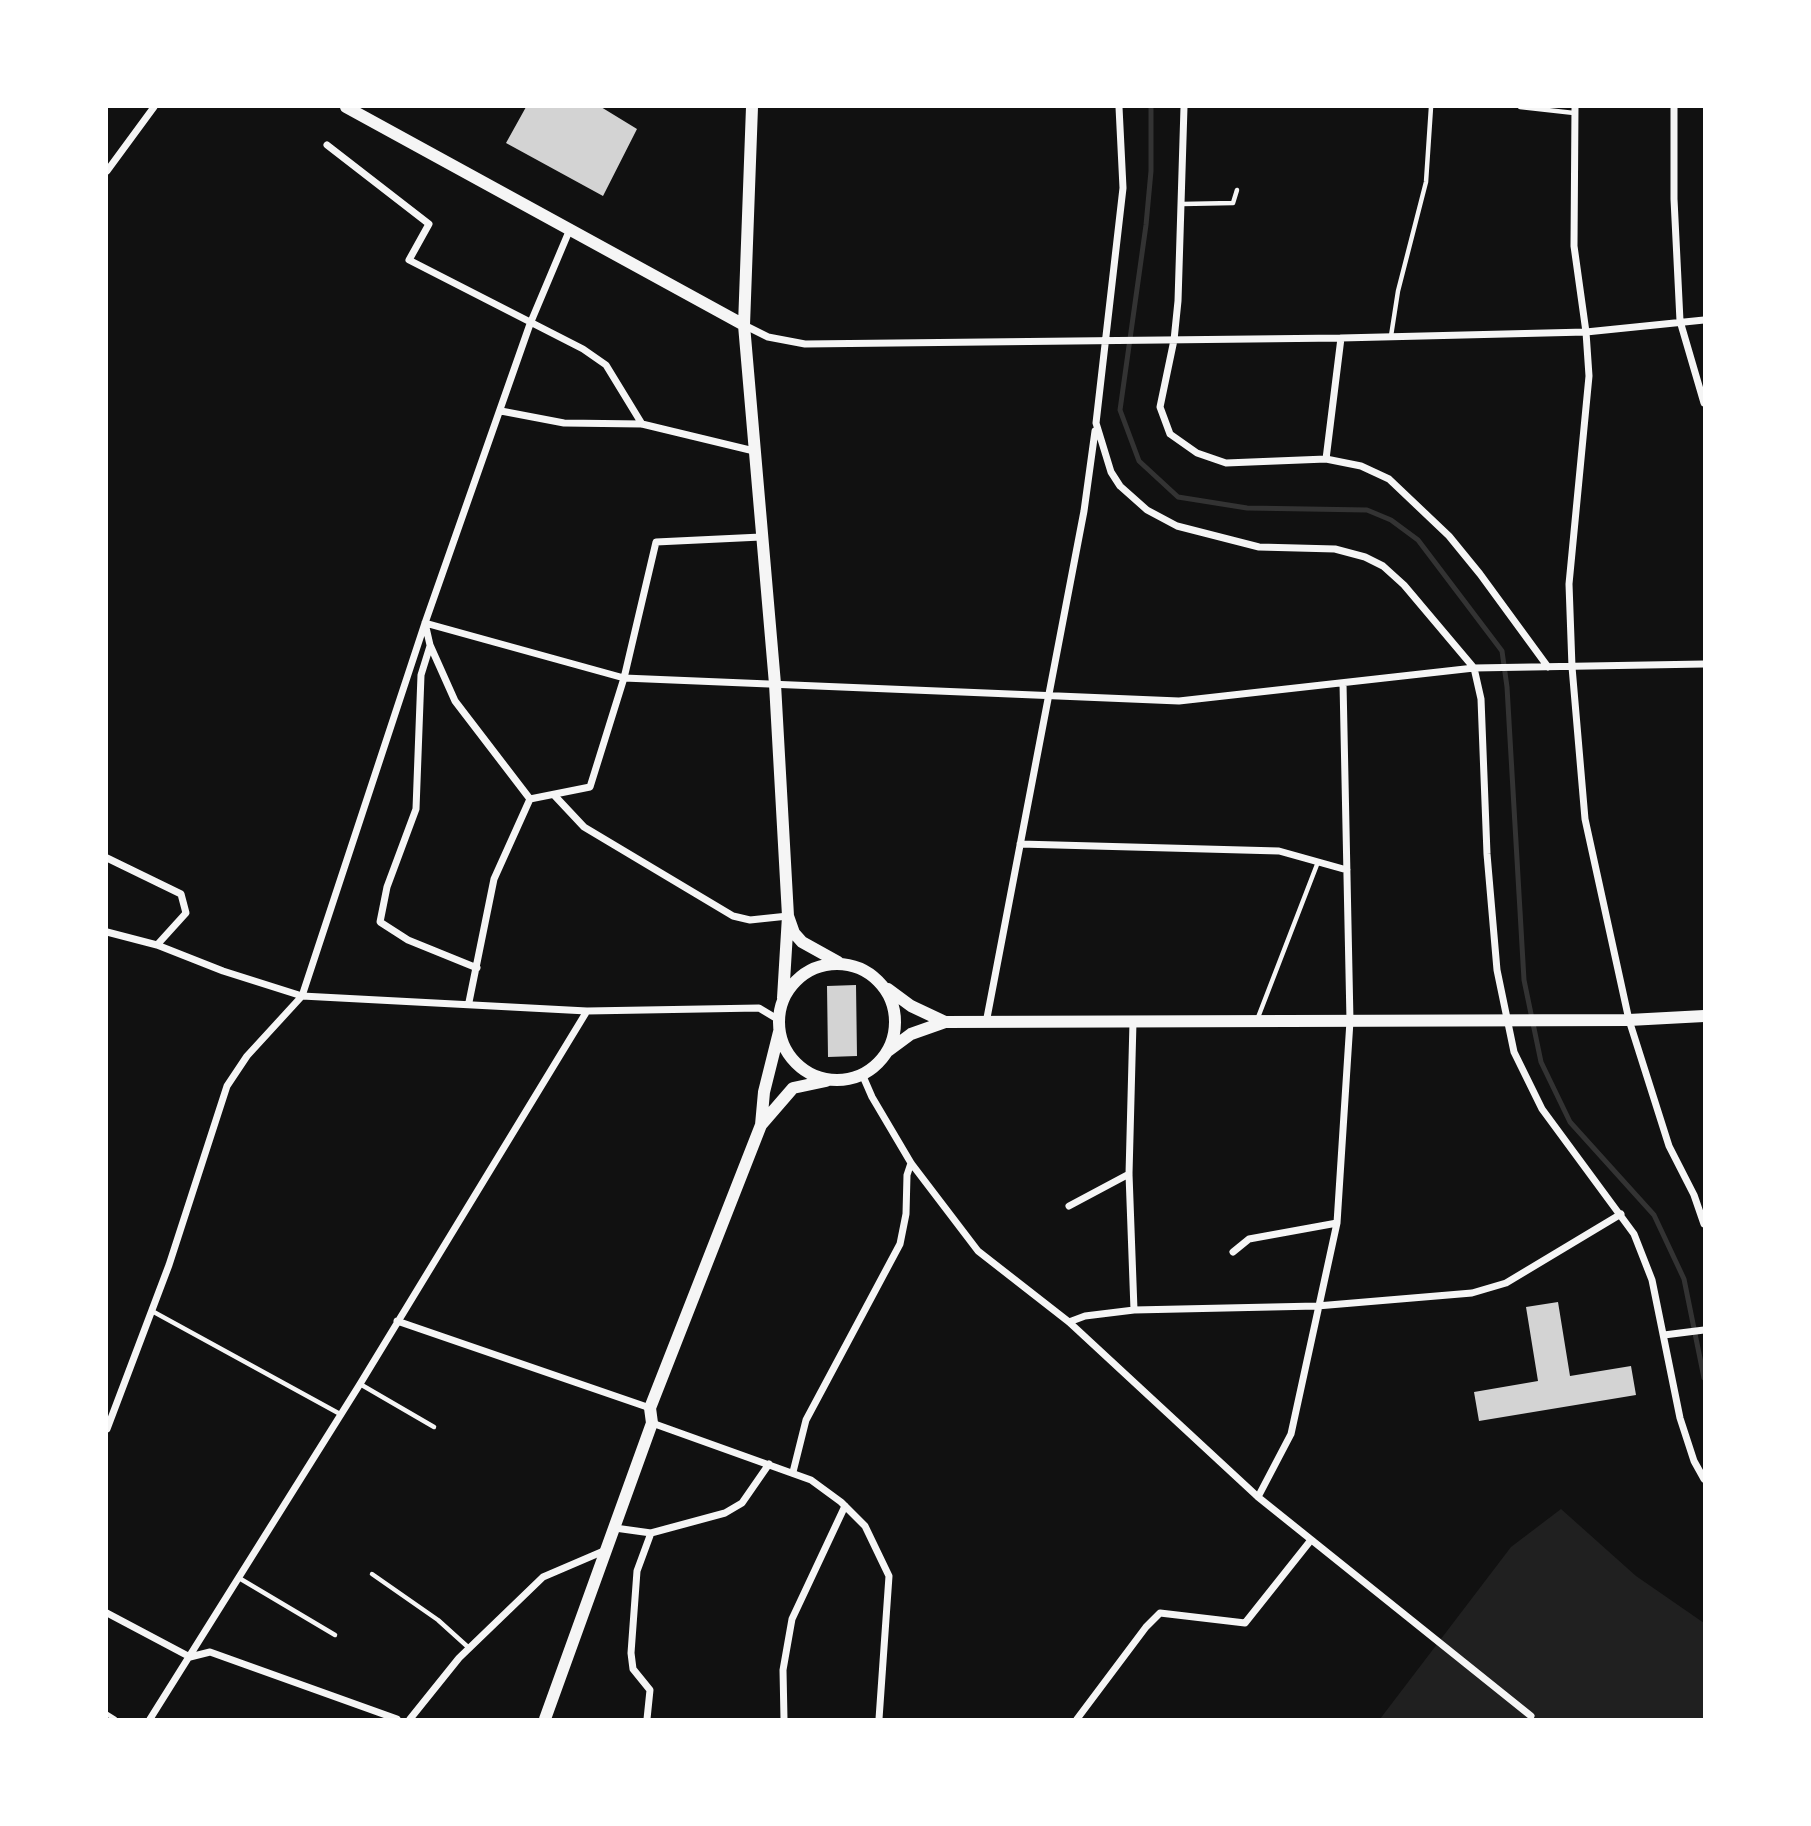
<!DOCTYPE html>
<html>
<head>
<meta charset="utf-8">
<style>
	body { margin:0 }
	#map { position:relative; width:1811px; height:1826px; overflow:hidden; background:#111; font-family:"Public Sans",sans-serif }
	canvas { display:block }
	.frame { position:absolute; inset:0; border:108px solid #fff; pointer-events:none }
</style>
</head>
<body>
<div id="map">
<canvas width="1811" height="1826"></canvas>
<div class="frame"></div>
</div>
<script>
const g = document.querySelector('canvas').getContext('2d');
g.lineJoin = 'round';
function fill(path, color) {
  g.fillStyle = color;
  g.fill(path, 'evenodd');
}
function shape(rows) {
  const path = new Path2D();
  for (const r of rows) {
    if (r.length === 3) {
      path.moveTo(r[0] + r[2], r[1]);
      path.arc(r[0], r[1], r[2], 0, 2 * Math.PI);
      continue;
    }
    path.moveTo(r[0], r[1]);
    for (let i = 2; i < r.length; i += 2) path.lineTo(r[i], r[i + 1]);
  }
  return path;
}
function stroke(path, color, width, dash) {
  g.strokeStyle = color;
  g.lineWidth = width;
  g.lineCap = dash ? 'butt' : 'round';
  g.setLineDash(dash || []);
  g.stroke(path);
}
const green = shape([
	[1561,1509,1636,1576,1704,1623,1704,1719,1380,1719,1511,1547]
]);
const stream = shape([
	[1151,107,1151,171,1146,225,1120,410,1139,461,1178,497,1247,508,1367,510,1391,520,1418,540,1502,651,1507,687,1524,980,1541,1062,1570,1122,1654,1215,1684,1279,1704,1378]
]);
const building = shape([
	[526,107,601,107,637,129,603,196,506,143],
	[856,985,857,1056,828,1057,827,986],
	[1558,1302,1570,1376,1631,1366,1636,1395,1479,1421,1474,1392,1538,1381,1526,1307]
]);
const service = shape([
	[1520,107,1574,113],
	[1182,204,1233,203,1237,190],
	[1391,336,1398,291,1426,182,1431,107],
	[1257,1020,1318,862],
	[152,1311,340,1414],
	[360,1384,434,1427],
	[372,1574,438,1620,469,1648],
	[239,1578,335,1635],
	[107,1714,115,1719]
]);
const minor = shape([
	[1119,107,1123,188,1096,423,1111,472,1120,486,1147,510,1177,526,1259,547,1335,549,1365,557,1383,566,1404,585,1474,668,1481,699,1487,854,1497,970,1514,1052,1542,1109,1634,1234,1652,1280,1680,1418,1694,1461,1704,1479],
	[1184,107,1178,301,1174,340,1160,407,1170,434,1197,453,1226,463,1326,459,1361,466,1389,479,1449,536,1480,574,1548,667],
	[1575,107,1574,246,1586,332,1589,376,1569,584,1572,667,1585,819,1629,1020,1669,1146,1694,1195,1704,1224],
	[1674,107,1674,199,1680,321,1704,403],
	[327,145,429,224,409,260,583,349,606,365,642,424],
	[107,171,154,107],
	[744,325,768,337,805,344,1341,338,1586,332,1704,320],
	[501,411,564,423,642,424,754,451],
	[1326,459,1341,338],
	[430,646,421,675,416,809,387,887,380,922,408,940,477,968],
	[554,795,584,827,733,916,750,920,788,916],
	[530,799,455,701,430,645,425,623,624,678,1179,701,1474,668,1704,664],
	[530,799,590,787,624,678,656,542,761,537],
	[1020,844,1279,851,1347,870],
	[107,858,181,894,186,913,157,945],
	[107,932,157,945,223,971,302,996,587,1011],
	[469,1002,494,879,530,799],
	[1133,1022,1129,1174,1134,1310],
	[986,1023,1084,511,1095,431],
	[862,1074,872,1097,911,1163,978,1251,1069,1322,1258,1497,1531,1716],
	[1069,1206,1129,1174],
	[1233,1252,1249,1239,1337,1223],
	[397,1321,650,1408],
	[1069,1322,1085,1316,1134,1310,1317,1306,1472,1293,1506,1283,1621,1214],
	[1664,1335,1704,1330],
	[652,1423,811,1480,841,1502,865,1526,889,1576,879,1719],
	[107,1429,169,1265,227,1086,247,1056,302,996,425,623,530,324,570,229],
	[793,1472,806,1420,900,1244,906,1214,907,1175,911,1163],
	[1258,1497,1291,1434,1337,1223,1350,1021,1343,683],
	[615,1528,651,1533,725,1513,742,1503,769,1464],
	[107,1613,190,1657,210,1652,397,1719],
	[150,1719,360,1384,587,1011,759,1008,779,1020],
	[410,1719,459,1658,543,1577,606,1550],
	[647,1719,650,1690,633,1669,631,1653,637,1571,651,1533],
	[784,1719,783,1670,792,1619,845,1506],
	[1077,1719,1146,1627,1160,1613,1245,1623,1311,1540]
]);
const tertiary = shape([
	[346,107,744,325],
	[752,107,744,325,775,684,788,916],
	[837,1022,58],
	[888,989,911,1006,945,1022,911,1034,888,1051],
	[783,998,788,916,794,933,802,942,838,962],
	[945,1022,1629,1020,1704,1016],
	[779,1032,764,1092,761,1125,793,1088,826,1081],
	[545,1719,652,1423,650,1408,761,1125]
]);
fill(green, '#202020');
stroke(stream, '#333', 5);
fill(building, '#d3d3d3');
stroke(service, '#f5f5f5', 4.5);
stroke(minor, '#f5f5f5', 7);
stroke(tertiary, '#f5f5f5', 12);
</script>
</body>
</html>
